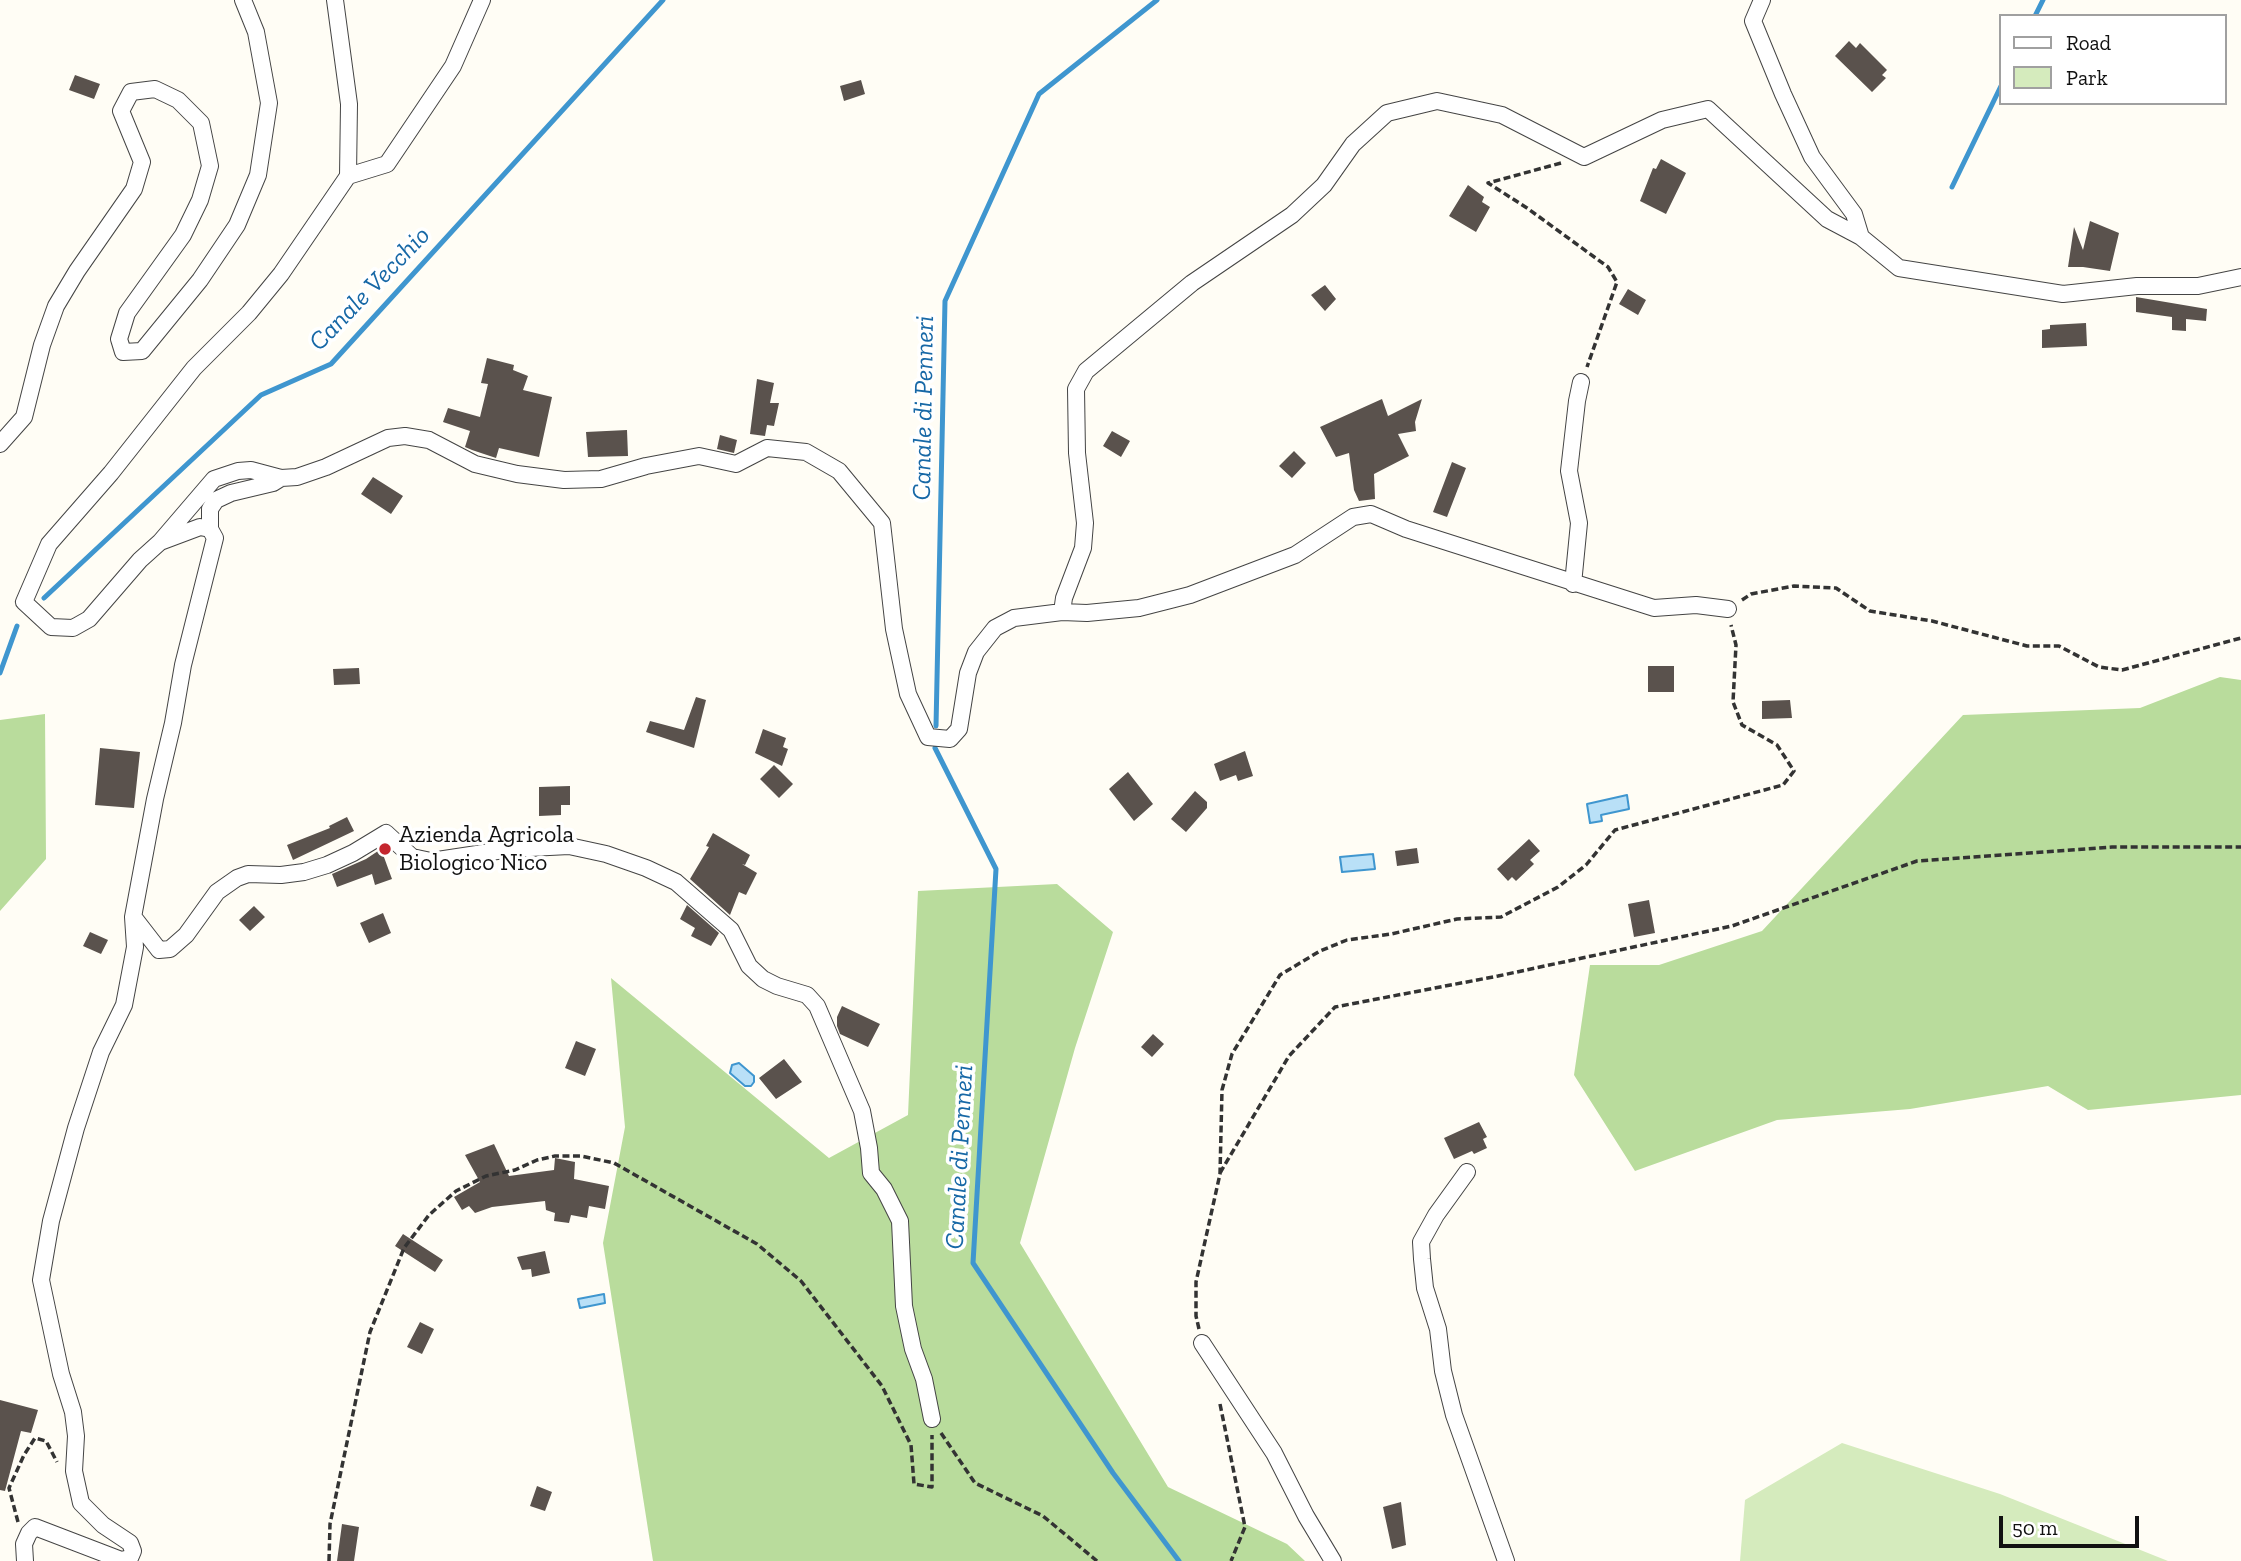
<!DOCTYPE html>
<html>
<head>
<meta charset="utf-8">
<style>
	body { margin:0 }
	#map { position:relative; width:2241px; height:1561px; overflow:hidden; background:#fffdf5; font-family:"Zilla Slab",serif }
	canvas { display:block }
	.legend { position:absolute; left:1999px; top:14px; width:228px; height:91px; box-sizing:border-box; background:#fff; border:2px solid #a0a0a0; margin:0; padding:9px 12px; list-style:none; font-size:21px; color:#111 }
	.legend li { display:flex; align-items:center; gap:14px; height:35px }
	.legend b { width:35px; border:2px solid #a0a0a0 }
	.scale { position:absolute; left:1999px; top:1516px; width:140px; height:32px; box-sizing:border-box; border:4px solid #111; border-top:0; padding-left:9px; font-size:21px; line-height:24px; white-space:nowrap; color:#111; -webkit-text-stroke:5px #fff; paint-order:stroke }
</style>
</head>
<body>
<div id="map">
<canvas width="2241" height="1561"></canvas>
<ul class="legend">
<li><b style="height:9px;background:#fff"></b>Road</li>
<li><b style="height:19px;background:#d5ebbd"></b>Park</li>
</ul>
<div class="scale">50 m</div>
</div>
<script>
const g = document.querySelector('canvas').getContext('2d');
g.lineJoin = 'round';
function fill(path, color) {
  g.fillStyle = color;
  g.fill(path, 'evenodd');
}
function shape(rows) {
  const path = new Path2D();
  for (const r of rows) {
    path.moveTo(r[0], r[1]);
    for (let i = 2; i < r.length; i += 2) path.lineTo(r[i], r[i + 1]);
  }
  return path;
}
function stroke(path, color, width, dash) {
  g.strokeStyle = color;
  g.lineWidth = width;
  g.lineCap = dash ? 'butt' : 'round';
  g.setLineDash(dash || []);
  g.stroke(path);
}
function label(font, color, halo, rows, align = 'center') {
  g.font = font + ' "Zilla Slab",serif';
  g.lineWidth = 7;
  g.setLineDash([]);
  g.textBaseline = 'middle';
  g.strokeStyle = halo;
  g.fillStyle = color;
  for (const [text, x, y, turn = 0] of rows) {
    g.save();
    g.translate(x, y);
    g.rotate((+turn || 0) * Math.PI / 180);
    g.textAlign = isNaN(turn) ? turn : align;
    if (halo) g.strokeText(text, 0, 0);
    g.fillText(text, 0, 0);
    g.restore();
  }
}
const green = shape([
	[1842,1443,2000,1494,2168,1561,1740,1561,1745,1500]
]);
const forest = shape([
	[2220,677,2241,680,2241,1095,2088,1110,2048,1086,1910,1109,1777,1120,1635,1171,1574,1075,1590,965,1659,965,1762,931,1963,715,2140,708],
	[45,714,46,859,0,911,0,720],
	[1057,884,1113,932,1075,1048,1020,1243,1168,1487,1287,1544,1305,1561,653,1561,603,1243,625,1127,611,978,829,1158,908,1115,918,891]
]);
const water = shape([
	[1627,795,1629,809,1601,815,1602,821,1590,823,1587,804,1627,795],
	[1373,854,1375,869,1342,872,1340,857,1373,854],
	[739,1063,754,1076,754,1082,751,1086,745,1086,730,1073,732,1065,739,1063],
	[604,1294,605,1303,580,1308,578,1299,604,1294]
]);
const stream = shape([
	[2035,16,2043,0],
	[1952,187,2001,86],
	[44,598,261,395,331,364,663,0],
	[0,673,17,626],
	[936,726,945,301,1039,94,1157,0],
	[935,748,996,869,973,1263,1113,1473,1179,1561]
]);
const building = shape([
	[1849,41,1856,48,1860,43,1887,70,1882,75,1886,78,1872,92,1835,56],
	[75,75,100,84,94,99,69,90],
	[861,80,865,94,844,101,840,86],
	[1661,159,1686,173,1666,214,1640,201,1653,168,1656,169],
	[1468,185,1484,197,1482,202,1490,207,1476,232,1449,216],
	[2090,221,2119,233,2110,271,2083,267,2068,267,2074,227,2083,250],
	[1325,285,1336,299,1325,311,1311,295],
	[1628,289,1646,300,1638,315,1619,304],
	[2136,297,2207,309,2206,321,2186,319,2186,331,2172,330,2172,317,2136,312],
	[2086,323,2087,346,2042,348,2042,330,2050,329,2050,325],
	[487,358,514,365,513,370,528,376,523,390,552,397,539,457,499,448,496,458,472,450,465,447,470,431,443,422,448,408,480,417,488,384,481,383],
	[757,379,774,383,770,403,779,403,774,426,767,425,765,436,750,434],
	[1382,399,1388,416,1422,399,1415,422,1416,431,1398,434,1409,456,1374,474,1375,499,1359,501,1354,490,1349,453,1336,457,1320,427],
	[627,430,628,456,588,457,586,432],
	[1112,431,1130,441,1121,457,1103,446],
	[720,435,737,440,734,453,717,449],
	[1294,451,1306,463,1292,478,1279,466],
	[1452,462,1466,468,1447,517,1433,512],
	[373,477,403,496,391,514,361,494],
	[1648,666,1674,666,1674,692,1648,692],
	[359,668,360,684,334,685,333,669],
	[696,697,706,700,694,748,646,732,650,721,684,730],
	[1790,700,1792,718,1762,719,1762,701],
	[763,729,786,738,783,747,788,749,782,766,755,753],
	[100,748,140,752,134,808,95,805],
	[1245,751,1253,776,1238,781,1236,775,1220,781,1214,764],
	[774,765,793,784,779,798,760,779],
	[1128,772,1153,804,1134,821,1109,789],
	[570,786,570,805,561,805,561,815,539,816,539,787],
	[1195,791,1207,802,1207,808,1186,832,1171,819],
	[347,817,354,831,293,860,287,845,330,828,329,826],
	[713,833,750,855,745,865,742,864,757,873,746,895,739,892,730,915,690,879,709,847,706,846],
	[1529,839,1540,851,1530,860,1534,864,1516,881,1512,877,1508,881,1497,869],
	[1417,848,1419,863,1397,866,1395,851],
	[381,849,392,879,375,885,372,874,337,887,332,874,366,859],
	[1649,900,1655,933,1634,937,1628,904],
	[687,905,719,933,711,946,691,936,695,928,680,919],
	[254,906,265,917,250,931,239,920],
	[383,913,391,933,369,943,360,923],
	[90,932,108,940,101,954,83,946],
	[842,1006,880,1024,868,1047,840,1034,837,1026,837,1017],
	[1153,1034,1164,1044,1152,1057,1141,1047],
	[576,1041,596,1049,585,1076,565,1068],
	[784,1059,802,1082,776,1099,759,1078],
	[1479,1122,1487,1137,1483,1139,1487,1148,1474,1154,1472,1151,1454,1159,1444,1138],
	[494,1144,509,1176,554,1170,555,1158,575,1162,574,1179,609,1186,605,1209,589,1206,587,1218,571,1215,569,1223,554,1221,555,1213,546,1210,545,1201,492,1207,475,1213,469,1206,462,1210,454,1197,480,1182,465,1155],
	[403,1234,443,1260,435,1272,395,1246],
	[545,1251,550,1273,532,1277,531,1269,522,1270,517,1257],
	[420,1322,434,1329,422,1354,407,1347],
	[0,1400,38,1410,31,1433,21,1431,5,1491,0,1490],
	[537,1486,552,1492,545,1511,530,1506],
	[1401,1502,1406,1545,1392,1549,1383,1507],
	[342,1524,359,1527,354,1561,337,1561]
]);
const path = shape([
	[1561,163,1488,183,1527,208,1608,267,1617,282,1587,367],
	[1742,600,1751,594,1794,586,1836,588,1870,611,1932,621,2027,646,2059,646,2099,667,2122,670,2241,638],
	[1220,1173,1289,1056,1335,1007,1498,976,1732,926,1917,861,2112,847,2241,847],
	[1199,1329,1196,1316,1196,1282,1220,1174,1222,1090,1232,1054,1280,975,1320,951,1347,940,1391,934,1457,919,1501,917,1558,887,1586,865,1615,830,1783,785,1794,771,1777,745,1742,725,1733,702,1736,645,1731,625],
	[1220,1404,1245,1527,1231,1561],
	[941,1433,975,1483,1043,1516,1097,1561],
	[18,1522,9,1488,24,1455,35,1438,46,1441,57,1462],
	[329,1561,330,1524,370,1332,404,1248,429,1215,456,1191,486,1176,515,1170,537,1160,555,1156,581,1156,614,1163,757,1244,801,1281,882,1386,911,1445,914,1484,932,1487,932,1435]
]);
const minor = shape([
	[1762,0,1753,21,1783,94,1812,157,1854,214,1861,237],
	[348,176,387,164,453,66,482,0],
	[0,444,24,417,42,345,56,306,77,271,134,189,142,162,121,111,131,92,155,89,178,100,201,123,210,166,200,200,183,235,127,313,119,339,123,352,142,351,200,280,237,225,258,175,269,103,256,32,243,0],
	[210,529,200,527,160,542,140,560,89,619,73,628,51,627,24,602,49,544,111,473,194,368,249,313,281,274,348,176,349,104,335,0],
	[160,542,214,479,238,471,251,470,281,478,297,477,326,467,388,438,405,436,429,440,475,464,517,474,564,480,601,479,646,466,699,456,736,464,767,448,806,452,839,471,882,523,894,629,908,694,928,737,950,739,959,729,968,673,976,652,995,628,1014,618,1062,612,1064,598,1083,548,1085,523,1077,453,1076,389,1086,371,1192,283,1292,215,1324,185,1353,144,1387,113,1437,101,1502,115,1584,157,1662,120,1708,109,1827,219,1861,237,1899,268,2063,294,2137,286,2198,286,2241,277],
	[1573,584,1579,523,1569,471,1577,401,1581,382],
	[1062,612,1087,613,1139,608,1190,595,1295,555,1353,517,1371,514,1406,529,1654,608,1696,605,1728,609],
	[135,919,159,950,170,949,186,935,217,892,237,878,248,874,281,875,304,872,327,865,353,853,386,833,412,857,431,861,510,849,569,846,606,854,646,868,676,882,731,930,749,966,763,979,777,986,807,995,817,1006,862,1111,869,1148,871,1173,884,1189,900,1221,904,1306,913,1349,924,1379,932,1419],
	[1467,1172,1436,1215,1421,1242,1422,1259,1425,1288,1438,1329,1443,1371,1454,1415,1506,1561],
	[1202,1343,1274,1453,1306,1516,1333,1561],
	[25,1561,24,1544,29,1533,35,1527,121,1560,130,1558,133,1551,130,1543,103,1525,81,1503,74,1471,76,1436,73,1412,61,1374,41,1280,51,1221,76,1128,101,1052,124,1005,135,947,133,917,155,799,173,723,183,665,215,538,210,529,210,509,216,500,231,493,273,483,281,478]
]);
const markers = [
	[385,849,7,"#c4262e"]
];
const poiNames = [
	["Azienda Agricola",399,835],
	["Biologico Nico",399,863]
];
const waterNames = [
	["Canale Vecchio",370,289,-46],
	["Canale di Penneri",924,408,-89],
	["Canale di Penneri",960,1157,-87]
];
fill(green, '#d5ebbd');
fill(forest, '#b9dc9c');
fill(water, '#b9e0f7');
stroke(water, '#3f96cf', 2);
stroke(stream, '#3f96cf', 5);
fill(building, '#5a524d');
stroke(minor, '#444', 18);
stroke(path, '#333', 3.5, [7, 3.5]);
stroke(minor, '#fff', 16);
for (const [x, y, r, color] of markers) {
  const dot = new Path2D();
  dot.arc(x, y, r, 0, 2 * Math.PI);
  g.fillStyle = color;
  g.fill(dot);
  stroke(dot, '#fff', 2.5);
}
label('24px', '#111', '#fff', poiNames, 'left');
label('italic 26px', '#1768a6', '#fff', waterNames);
</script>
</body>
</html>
